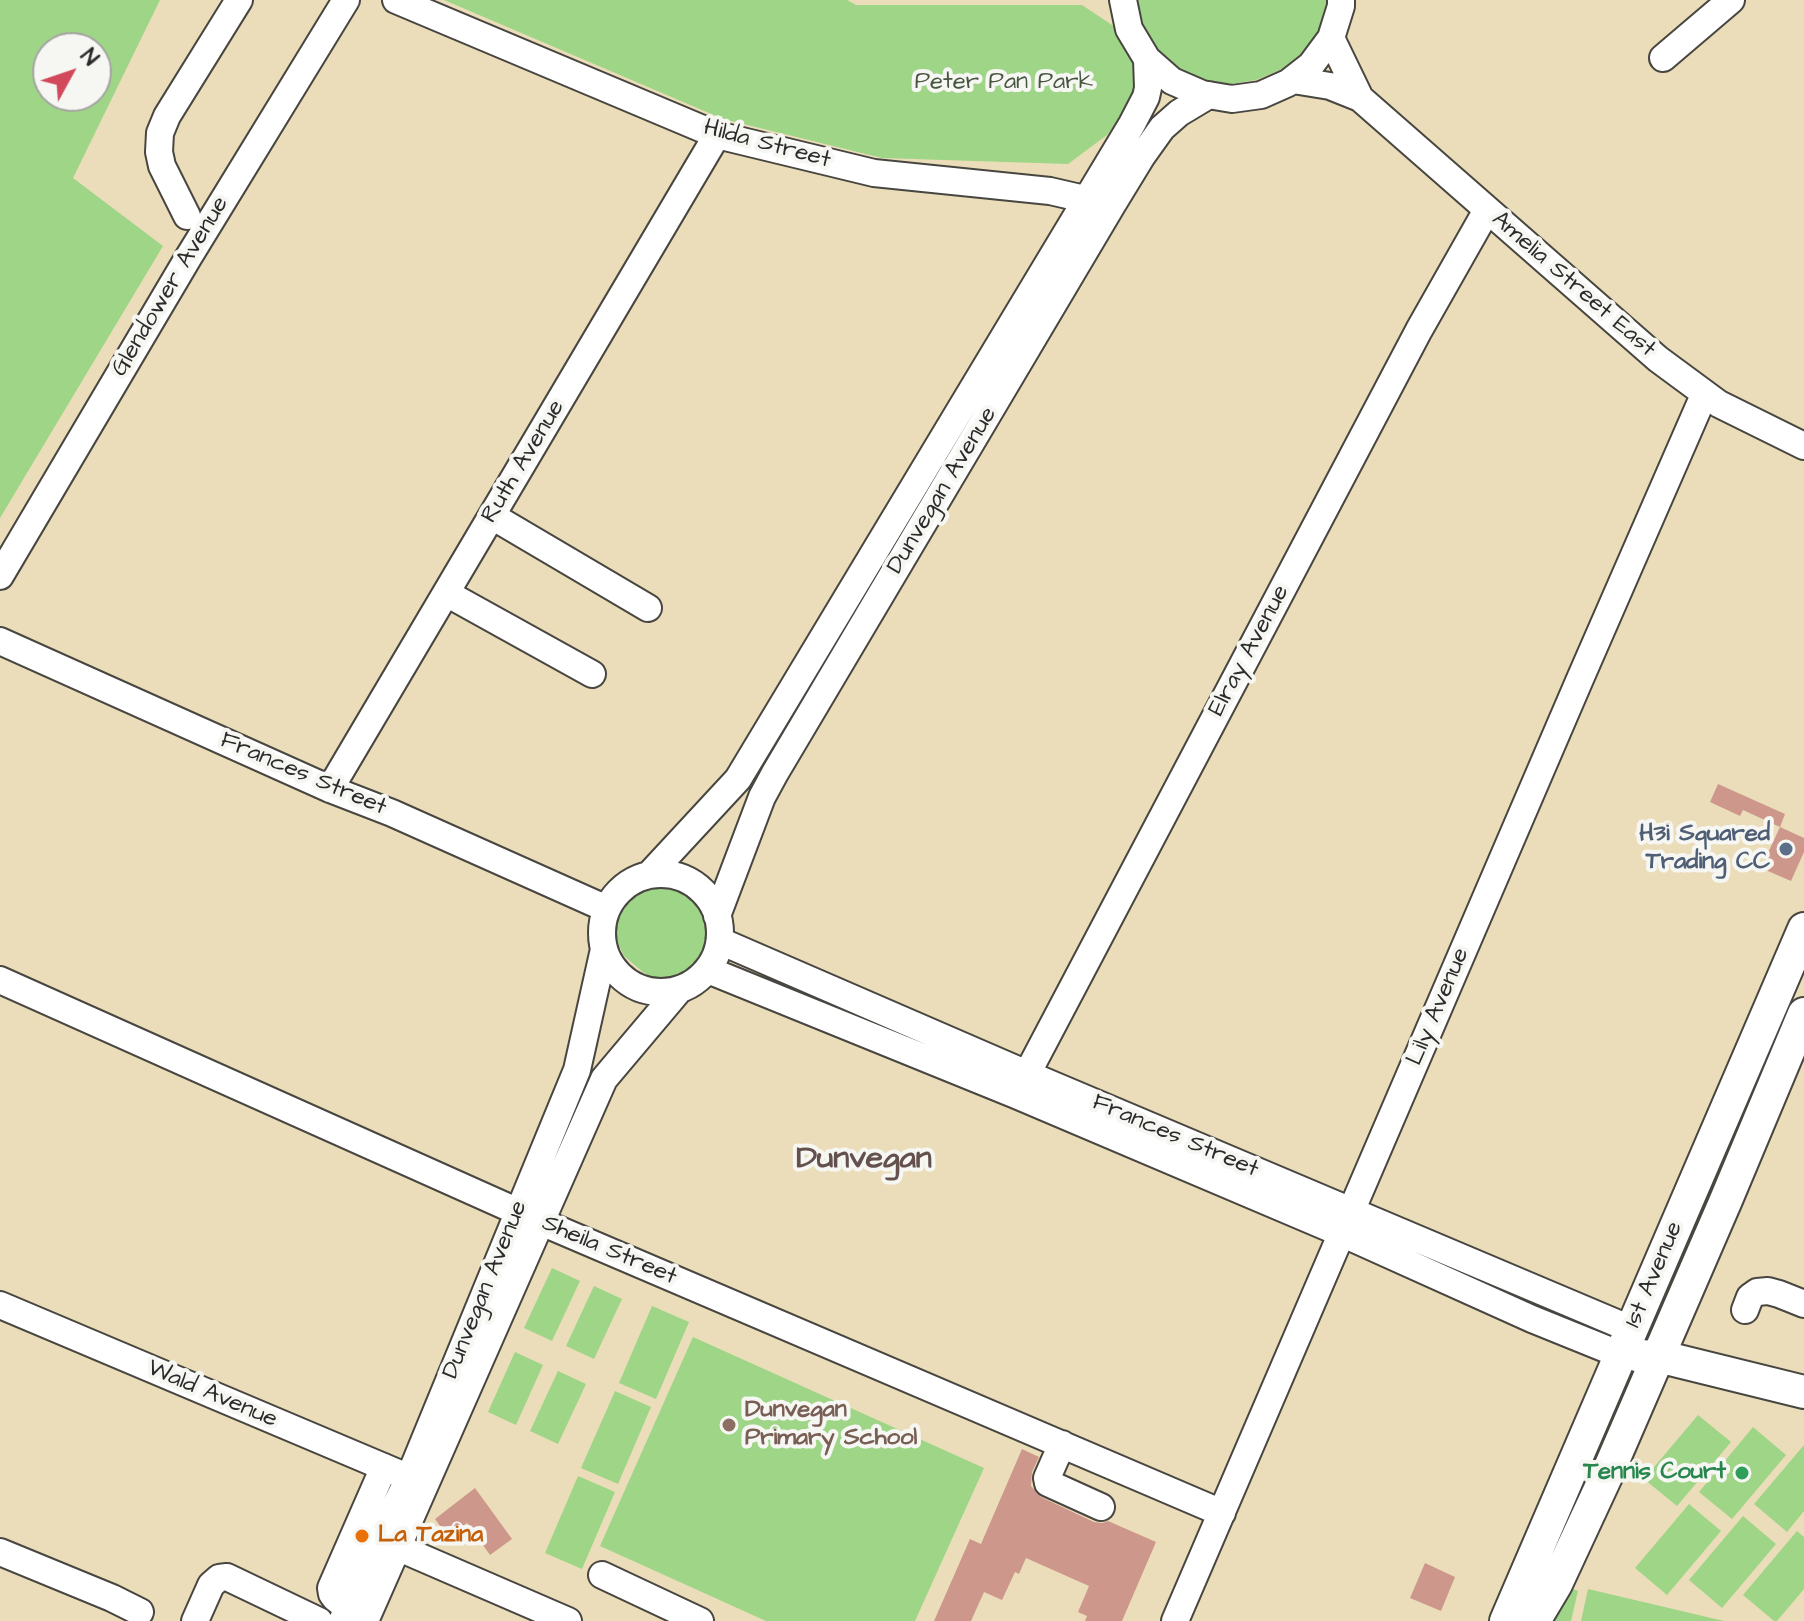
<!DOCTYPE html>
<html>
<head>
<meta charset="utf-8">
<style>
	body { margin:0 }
	#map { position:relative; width:1804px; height:1621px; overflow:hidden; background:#ebddb9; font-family:"Architects Daughter",sans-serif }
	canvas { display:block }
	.north { position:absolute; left:32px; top:32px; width:80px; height:80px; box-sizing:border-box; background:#f6f6f2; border:2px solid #a5a5a2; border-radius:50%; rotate:50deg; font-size:22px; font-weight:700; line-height:32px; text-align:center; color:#2b2b2b }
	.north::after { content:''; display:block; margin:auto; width:28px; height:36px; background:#d1495b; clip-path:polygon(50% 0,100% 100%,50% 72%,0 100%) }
</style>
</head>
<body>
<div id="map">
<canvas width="1804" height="1621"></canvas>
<div class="north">N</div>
</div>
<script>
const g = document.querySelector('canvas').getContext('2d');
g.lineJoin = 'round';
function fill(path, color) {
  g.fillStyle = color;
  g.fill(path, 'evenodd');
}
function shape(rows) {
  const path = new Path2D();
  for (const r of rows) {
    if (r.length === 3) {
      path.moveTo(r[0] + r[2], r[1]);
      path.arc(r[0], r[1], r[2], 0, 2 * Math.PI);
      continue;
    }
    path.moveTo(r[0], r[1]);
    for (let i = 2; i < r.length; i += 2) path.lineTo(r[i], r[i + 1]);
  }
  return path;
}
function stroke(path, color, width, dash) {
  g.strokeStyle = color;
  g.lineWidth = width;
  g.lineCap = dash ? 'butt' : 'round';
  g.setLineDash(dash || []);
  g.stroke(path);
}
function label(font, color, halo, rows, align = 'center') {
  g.font = font + ' "Architects Daughter",sans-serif';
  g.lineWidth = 8;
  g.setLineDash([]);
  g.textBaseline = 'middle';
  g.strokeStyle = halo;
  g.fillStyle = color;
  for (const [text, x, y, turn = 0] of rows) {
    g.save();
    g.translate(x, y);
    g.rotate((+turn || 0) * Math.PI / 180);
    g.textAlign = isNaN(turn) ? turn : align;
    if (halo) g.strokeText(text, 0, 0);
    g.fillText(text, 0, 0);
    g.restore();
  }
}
const green = shape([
	[0,0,160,0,73,178,163,246,0,518],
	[96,48,96,96,48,96,48,48],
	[444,0,847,0,856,5,1082,5,1115,27,1139,72,1136,97,1107,135,1068,164,882,158,723,119],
	[1135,0,1327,0,1318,31,1301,55,1290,64,1280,70,1256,80,1231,84,1205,80,1178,68,1156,49,1140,22],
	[663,882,672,887,688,891,697,898,709,918,710,930,708,945,695,965,684,975,671,979,653,978,644,973,624,956,615,937,617,918,627,900,642,888,654,883],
	[552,1268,580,1281,552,1341,524,1328],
	[594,1286,622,1299,594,1359,566,1346],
	[652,1306,689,1322,656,1399,619,1383],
	[693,1337,984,1468,915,1621,766,1621,600,1546],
	[515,1352,543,1365,516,1425,488,1412],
	[558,1371,586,1384,558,1444,530,1431],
	[615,1391,651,1407,618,1484,581,1468],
	[1698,1415,1731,1442,1677,1506,1644,1479],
	[1753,1427,1786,1455,1732,1519,1699,1492],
	[1804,1445,1804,1511,1787,1532,1754,1504],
	[578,1476,615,1492,582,1569,545,1553],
	[1689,1504,1721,1531,1667,1595,1635,1568],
	[1743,1516,1776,1544,1722,1608,1689,1580],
	[1797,1531,1804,1537,1804,1589,1777,1621,1774,1621,1743,1595],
	[1566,1586,1578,1591,1571,1621,1543,1621],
	[1588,1589,1724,1621,1581,1621]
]);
const building = shape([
	[1718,784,1785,814,1780,827,1743,810,1740,816,1710,802],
	[1780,827,1804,838,1804,852,1791,881,1761,868],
	[1022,1449,1039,1457,1032,1472,1031,1486,1041,1497,1094,1522,1102,1523,1108,1521,1156,1542,1122,1621,1085,1621,1087,1616,1078,1612,1089,1586,1026,1558,1019,1574,1015,1572,1002,1600,984,1592,971,1621,934,1621,970,1539,981,1544],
	[475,1488,512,1539,490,1555,467,1523,448,1537,435,1519],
	[1425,1563,1455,1577,1441,1611,1410,1598]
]);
const minor = shape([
	[396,0,717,135,874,173,1050,191,1102,203],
	[1123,0,1129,29,1147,59,1172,81,1202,94,1232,99,1261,95,1288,83,1311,65,1331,38,1341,6,1341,0],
	[1331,38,1360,98],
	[1663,58,1731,0],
	[1293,80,1330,86,1360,98,1658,359,1719,404,1804,446],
	[187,216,162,166,159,152,160,133,167,116,239,0],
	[492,516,648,608],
	[0,576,188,258,346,0],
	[446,593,592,674],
	[0,641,330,789,392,813,607,909],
	[330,789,717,135],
	[661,933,59],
	[649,875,738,779,1132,124,1146,97,1148,88,1147,59],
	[717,916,762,797,775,773,1112,205,1142,156,1162,128,1179,113,1209,95],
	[720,941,1027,1074,1633,1330],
	[708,970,1016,1095,1341,1233,1532,1319,1621,1355],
	[0,980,541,1222,1222,1513],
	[1016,1095,1419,330,1487,210],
	[0,1305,424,1484],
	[1745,1310,1750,1297,1757,1292,1768,1291,1779,1294,1804,1304],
	[1062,1444,1047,1478,1048,1483,1101,1507],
	[382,1538,397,1547,568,1621],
	[0,1552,112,1598,140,1612],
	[602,1575,700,1621],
	[358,1616,335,1598,332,1594,331,1588,384,1467],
	[195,1621,211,1585,219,1578,227,1577,319,1621],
	[342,1621,380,1537,409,1478,577,1070,604,949],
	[365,1621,604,1079,679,990],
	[1175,1621,1580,679,1704,395]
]);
const major = shape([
	[1640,1356,1666,1358,1804,1392],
	[1506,1621,1804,929],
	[1534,1621,1556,1584,1609,1470,1726,1200,1804,1014]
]);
const markers = [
	[1786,849,8,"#5c6f8a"],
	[729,1425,8,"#8d6e63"],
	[1742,1473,8,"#2e9e5b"],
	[362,1536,8,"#e8710a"]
];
const parkNames = [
	["Peter Pan Park",1004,83]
];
const streetNames = [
	["Hilda Street",767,145,15],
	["Amelia Street East",1573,285,41],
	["Glendower Avenue",171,287,-59],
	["Ruth Avenue",524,462,-59],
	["Dunvegan Avenue",943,491,-59],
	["Elray Avenue",1250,651,-62],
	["Frances Street",303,775,23],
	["Lily Avenue",1439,1007,-67],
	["Frances Street",1175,1137,23],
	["Sheila Street",609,1251,23],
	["1st Avenue",1655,1275,-67],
	["Dunvegan Avenue",486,1290,-68],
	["Wald Avenue",212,1395,23]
];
const serviceNames = [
	["H3i Squared",1770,835],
	["Trading CC",1770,863]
];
const educationNames = [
	["Dunvegan",745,1411],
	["Primary School",745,1439]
];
const leisureNames = [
	["Tennis Court",1726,1473]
];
const foodNames = [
	["La Tazina",378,1536]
];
const districtNames = [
	["Dunvegan",864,1160]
];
fill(green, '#9ed587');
fill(building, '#cd978c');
stroke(minor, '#484640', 30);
stroke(major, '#484640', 36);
stroke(minor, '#fff', 26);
stroke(major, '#fff', 32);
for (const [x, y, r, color] of markers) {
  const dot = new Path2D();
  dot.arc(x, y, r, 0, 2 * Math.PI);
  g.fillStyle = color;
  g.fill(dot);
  stroke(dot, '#f6f6f2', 3);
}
label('24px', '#485642', '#f6f6f2', parkNames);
label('24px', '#2b2b2b', '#f6f6f2', streetNames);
label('bold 24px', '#4e5e75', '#f6f6f2', serviceNames, 'right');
label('bold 24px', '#785e54', '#f6f6f2', educationNames, 'left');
label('bold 24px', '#27864d', '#f6f6f2', leisureNames, 'right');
label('bold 24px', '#c56008', '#f6f6f2', foodNames, 'left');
label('bold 32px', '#64514d', '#f6f6f2', districtNames);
</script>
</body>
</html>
